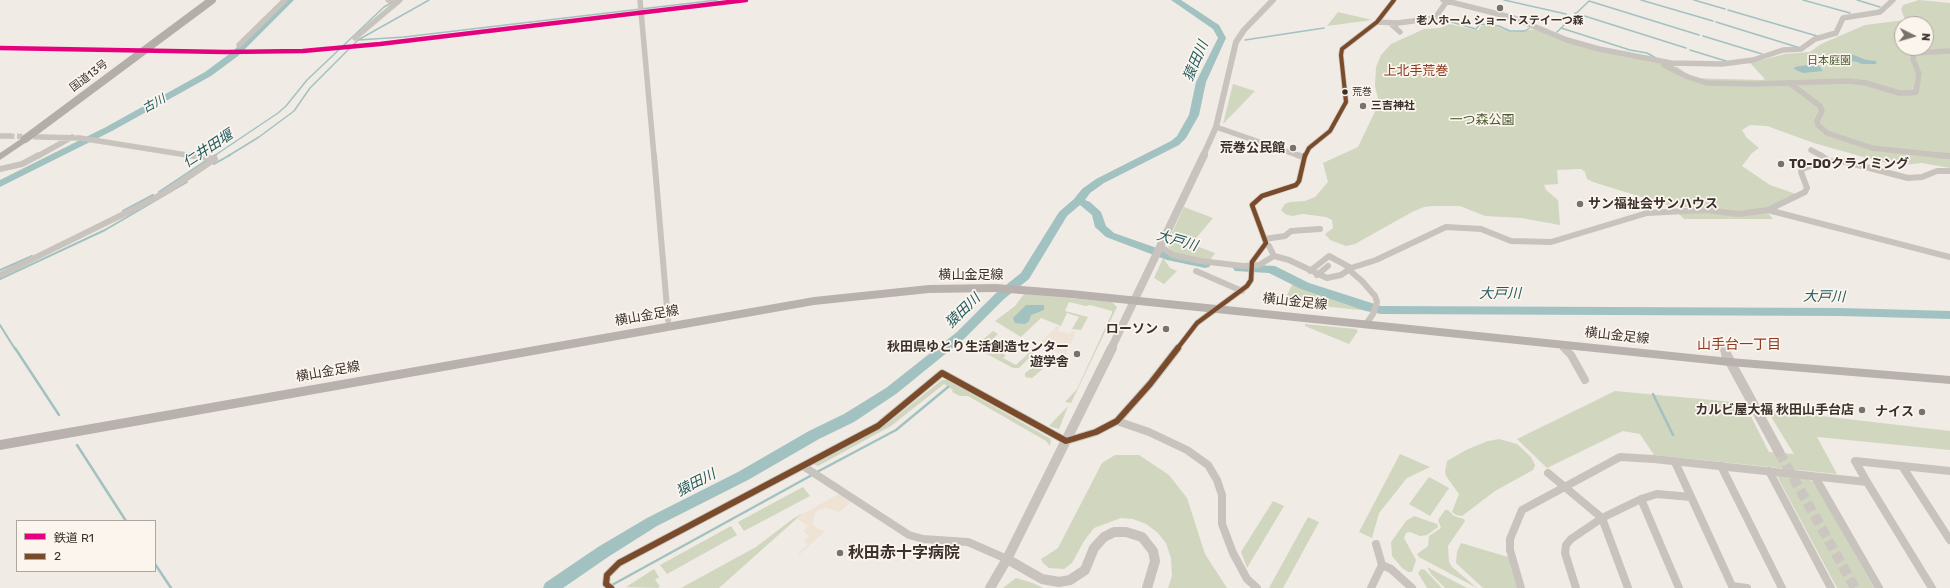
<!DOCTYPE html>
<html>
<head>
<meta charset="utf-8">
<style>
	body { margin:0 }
	#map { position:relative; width:1950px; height:588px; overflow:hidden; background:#f0ebe5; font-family:Rubik,"Noto Sans JP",sans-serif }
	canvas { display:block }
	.legend { position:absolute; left:16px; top:520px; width:140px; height:52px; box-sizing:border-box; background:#fbf5ee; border:1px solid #aea6a0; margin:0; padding:5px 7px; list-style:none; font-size:12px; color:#3b302b }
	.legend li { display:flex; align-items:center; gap:8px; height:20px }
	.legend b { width:20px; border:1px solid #aea6a0 }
	.north { position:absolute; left:1894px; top:16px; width:40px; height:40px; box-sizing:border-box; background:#fbf5ee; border:1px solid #aea6a0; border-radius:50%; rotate:95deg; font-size:11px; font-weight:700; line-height:16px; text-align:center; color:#3b302b }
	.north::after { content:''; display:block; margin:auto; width:14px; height:18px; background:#7a716c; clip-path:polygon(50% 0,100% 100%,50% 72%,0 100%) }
</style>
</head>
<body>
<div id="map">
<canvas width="1950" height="588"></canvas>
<ul class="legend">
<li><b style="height:5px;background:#e5007d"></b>鉄道 R1</li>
<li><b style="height:5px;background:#7a4b2a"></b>2</li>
</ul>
<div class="north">N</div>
</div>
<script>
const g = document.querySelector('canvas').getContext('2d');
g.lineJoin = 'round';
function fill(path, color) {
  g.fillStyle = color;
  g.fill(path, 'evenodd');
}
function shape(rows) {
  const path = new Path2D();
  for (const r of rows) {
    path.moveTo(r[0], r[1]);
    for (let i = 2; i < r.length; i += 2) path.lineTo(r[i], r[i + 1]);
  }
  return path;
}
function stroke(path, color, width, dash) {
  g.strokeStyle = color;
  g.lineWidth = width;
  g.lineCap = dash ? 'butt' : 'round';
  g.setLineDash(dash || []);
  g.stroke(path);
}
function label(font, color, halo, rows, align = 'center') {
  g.font = font + ' Rubik,"Noto Sans JP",sans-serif';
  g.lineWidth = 3.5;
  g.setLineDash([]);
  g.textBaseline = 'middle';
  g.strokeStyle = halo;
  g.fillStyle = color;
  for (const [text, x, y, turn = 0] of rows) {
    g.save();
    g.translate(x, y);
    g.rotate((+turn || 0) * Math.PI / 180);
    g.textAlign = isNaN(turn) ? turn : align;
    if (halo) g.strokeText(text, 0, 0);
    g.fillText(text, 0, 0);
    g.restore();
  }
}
const green = shape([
	[1919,0,1950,3,1950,168,1922,163,1903,165,1881,162,1814,143,1767,126,1750,125,1742,130,1747,138,1759,148,1752,153,1742,166,1770,185,1796,194,1766,208,1740,212,1704,207,1674,207,1593,182,1587,179,1585,172,1581,169,1557,170,1558,184,1544,185,1546,190,1558,200,1560,225,1521,218,1485,216,1460,206,1433,206,1424,207,1412,212,1355,244,1346,246,1330,240,1325,234,1333,228,1332,220,1326,217,1303,214,1292,216,1285,214,1281,210,1285,204,1290,202,1305,201,1315,197,1328,182,1323,163,1358,147,1379,103,1375,86,1376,67,1381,55,1391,44,1424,29,1440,28,1449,24,1476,30,1479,30,1480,27,1483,25,1498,27,1511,32,1537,29,1607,53,1678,67,1690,78,1762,80,1765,79,1750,63,1785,54,1810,52,1821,44,1865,25,1905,20,1901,9,1903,5],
	[1902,24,1926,24,1926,48,1902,48],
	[1338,12,1372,20,1327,26],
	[1233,84,1255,91,1223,124],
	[1184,207,1213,218,1192,243,1171,235],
	[1678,213,1768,213,1773,219,1684,219],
	[1172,237,1215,253,1210,260,1174,253,1168,247],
	[1163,258,1170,268,1177,271,1164,284,1154,278],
	[1295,284,1368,310,1369,311,1286,302,1284,301,1292,285],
	[1024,294,1112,302,1117,307,1071,403,1065,402,1077,389,1112,313,1112,311,1090,305,1086,306,1069,302,1065,311,1088,317,1081,330,1072,329,1079,317,1067,313,1061,326,1041,318,1021,337,995,321,1015,306],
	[1305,324,1356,329,1358,331,1349,344,1305,326],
	[993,331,998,334,991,341,987,339,983,344,1006,355,1003,358,1016,365,1034,348,1037,350,1019,368,1013,368,974,347],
	[1039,363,1043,364,1044,368,1032,378,1025,377,1025,373],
	[942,380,947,380,1051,439,1050,446,1046,441,968,396,960,396,952,392,953,390,944,384,891,426,818,466,814,464,888,423],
	[1615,391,1744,403,1769,452,1794,454,1768,412,1804,414,1950,431,1950,450,1817,437,1837,474,1654,455,1640,434,1623,431,1547,468,1517,439],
	[1068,406,1059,429,1049,426],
	[1499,439,1517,444,1531,457,1535,465,1533,470,1495,491,1462,516,1456,515,1452,512,1459,494,1446,476,1445,472,1447,461,1468,449,1488,441],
	[1400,454,1430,467,1407,478,1379,513,1372,538,1359,532],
	[1115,455,1139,455,1169,475,1187,498,1205,554,1227,588,1168,588,1172,576,1171,558,1166,543,1157,532,1146,524,1133,519,1121,518,1094,528,1084,541,1072,563,1064,569,1049,568,1043,563,1041,559,1058,548,1102,463],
	[1779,475,1807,478,1815,483,1874,588,1837,588,1778,478],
	[1429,477,1449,488,1430,516,1409,504],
	[803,487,810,496,744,531,738,522],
	[1273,501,1284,506,1247,568,1241,552],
	[1445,510,1448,510,1454,516,1464,519,1465,521,1448,546,1449,562,1452,567,1477,588,1419,557,1417,554,1428,546,1429,536,1441,528,1438,520],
	[803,513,719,588,681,588,756,547,794,518],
	[1414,516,1437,524,1438,527,1427,535,1420,536,1410,532,1406,533,1404,538,1416,560,1412,572,1408,572,1402,568,1392,556,1391,542,1406,521],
	[1308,517,1319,522,1283,588,1269,588],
	[731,526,737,535,667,574,660,565],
	[1461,543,1508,557,1517,588,1483,588,1456,563,1457,552],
	[1427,567,1467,588,1445,588,1431,574],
	[654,569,659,577,655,580,660,586,658,588,626,587],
	[1421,569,1425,570,1442,588,1427,588,1418,573],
	[1016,578,1033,583,1043,588,1003,588]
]);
const plaza = shape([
	[1057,326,1060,327,1058,331,1070,334,1072,331,1076,332,1065,355,1038,345],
	[842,492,854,500,839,512,826,508,819,510,815,513,813,524,816,528,825,531,800,554,798,553,808,544,804,541,809,536,803,531,808,526,796,518]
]);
const water = shape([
	[1849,53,1866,60,1879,61,1875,61,1877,63,1875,64,1862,64,1854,61,1850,63,1843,58,1850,57,1846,54],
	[1811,63,1817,63,1823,71,1803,73,1794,69,1795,67,1807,65,1811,66,1809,64],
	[1026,305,1044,305,1044,310,1031,315,1029,321,1025,324,1015,323,1013,318]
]);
const streamFar2 = shape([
	[1504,0,1566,14],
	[1641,0,1713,21],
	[1694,0,1725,9],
	[1803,0,1850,13],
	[1857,0,1880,7],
	[1589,1,1699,35],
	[1728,10,1817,36],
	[1575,13,1686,48],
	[1437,18,1476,29,1480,24,1499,26,1510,31,1525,31,1531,27],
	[1716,22,1797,47],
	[1561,28,1630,50,1647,53,1656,58],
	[1557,32,1589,1],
	[1703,36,1762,54],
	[1222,38,1224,39],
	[358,40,404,37,717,0],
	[1245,40,1324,28],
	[1690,50,1726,61],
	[214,156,278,113,286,106,307,80,384,7,393,2],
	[228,156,259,137,294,111,310,88,358,40,429,0]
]);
const streamFar1 = shape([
	[212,157,216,155],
	[214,164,230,155],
	[159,192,207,160],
	[123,211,153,195],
	[0,270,32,256],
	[0,279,105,230,187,182],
	[0,325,15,349]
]);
const stream = shape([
	[15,348,59,415],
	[1653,394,1673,435],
	[77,445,126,521],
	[817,472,896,430,948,387],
	[155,564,171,588],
	[612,585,812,475]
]);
const river = shape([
	[285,0,294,0,238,56,211,76,112,131,0,187,0,180,106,127,205,72,232,52,285,0],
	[1171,0,1181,0,1219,25,1226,38,1206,82,1199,115,1186,138,1179,145,1104,183,1090,193,1085,200,1090,202,1101,212,1106,226,1114,233,1174,254,1209,261,1211,264,1209,267,1205,268,1167,260,1106,237,1095,227,1092,215,1080,205,1067,216,1029,279,1004,299,965,338,896,394,854,422,819,439,748,480,657,526,608,557,563,588,543,588,545,583,598,547,647,518,738,472,809,431,844,414,886,388,957,332,996,293,1021,273,1059,212,1074,199,1082,189,1096,179,1171,141,1177,136,1189,115,1196,82,1218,38,1213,29,1171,0],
	[1239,264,1275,266,1309,283,1381,306,1841,308,1950,311,1950,319,1841,316,1381,314,1366,311,1301,289,1269,273,1235,271,1233,268,1239,264]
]);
const minorTunnel = shape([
	[9,136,40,137]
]);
const tertiaryTunnel = shape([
	[1779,452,1855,588]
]);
const minorFar2 = shape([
	[388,0,398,1],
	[640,0,654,156],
	[1443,0,1514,18,1567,40,1599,49,1671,63,1722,64,1753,60,1783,50,1801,49,1815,39,1836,33,1843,18,1880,12,1893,0],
	[1377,22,1398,23,1435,18,1447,1],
	[1390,23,1400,32],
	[355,38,400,0],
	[239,45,285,0],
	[1664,65,1688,77,1707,83,1755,84,1848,81,1866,83,1899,93,1910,93,1916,92,1919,74,1913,59,1914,53,1950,51],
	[1791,84,1820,106,1822,111,1817,121,1818,125,1827,133,1872,148,1946,156],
	[1216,127,1300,156],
	[0,136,9,136],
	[40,137,80,138,193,156],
	[1811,150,1822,156],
	[38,156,72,137],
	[1305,156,1309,148,1330,131,1346,102,1341,55,1342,49,1377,22,1394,0]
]);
const minorFar1 = shape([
	[187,155,215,159],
	[654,155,668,320],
	[1297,155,1304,157],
	[1820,155,1829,161],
	[1936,155,1950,156],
	[0,169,22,164,39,155],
	[1768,210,1950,257],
	[1265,239,1285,236,1291,231,1320,229],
	[1265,244,1269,246,1274,256,1289,260,1327,278,1341,275,1351,268,1376,260,1446,227,1481,229,1511,241,1551,242,1647,213,1705,210,1739,214,1768,210,1805,192,1807,188,1801,172,1802,169,1822,162,1842,161,1908,178,1922,177,1937,171,1950,171],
	[1160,246,1173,255,1201,261,1243,266,1259,265,1274,256],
	[1348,269,1362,281,1375,296,1377,302,1373,314,1366,324],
	[1196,271,1242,291],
	[1310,271,1329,256,1351,268],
	[0,275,142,205,169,190,215,159],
	[1317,275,1328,266],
	[1721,344,1723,349],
	[1562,345,1565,349],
	[1177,349,1197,323,1247,286,1251,280,1252,262,1266,243,1252,205,1262,196,1296,185,1299,181,1305,155]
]);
const minor = shape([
	[1564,348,1571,355,1585,380],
	[1723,348,1726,354],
	[1117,421,1149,432,1187,450,1208,465,1217,480,1222,495,1222,524,1233,553,1247,579,1257,588],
	[1675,462,1733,588],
	[803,466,909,535,923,539,968,542,1007,559],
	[1721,466,1782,588],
	[1902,466,1950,540],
	[1769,471,1831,588],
	[1548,473,1602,518,1628,588],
	[1815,477,1879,588],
	[1867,482,1932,588],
	[1641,499,1679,588],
	[1382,565,1391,569,1412,588],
	[1732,586,1747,588],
	[611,588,606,584,607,575,619,563,878,426,942,373,1066,441,1096,432,1117,421,1150,384,1178,348],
	[1371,588,1382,565,1376,544],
	[1521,588,1510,550,1510,539,1522,510,1620,457,1654,459,1867,482,1855,461,1950,471],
	[1576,588,1565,553,1566,545,1571,539,1602,518,1641,499,1657,494,1691,497]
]);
const tertiaryFar2 = shape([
	[1203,156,1216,127,1236,42,1244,30,1273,0]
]);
const tertiaryFar1 = shape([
	[1111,349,1204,155]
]);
const tertiary = shape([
	[1726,354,1779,452],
	[1007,559,1042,579,1059,582,1070,580,1085,570,1094,548,1104,537,1114,532,1126,532,1142,537,1153,551,1155,561,1147,588],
	[990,588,1007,559,1112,348]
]);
const primary = shape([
	[996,284,1071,290,1730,358,1950,376,1950,384,1730,366,1071,298,996,292,929,293,814,305,0,450,0,440,814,297,929,285,996,284]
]);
const trunk = shape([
	[25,136,28,137,28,141,0,160,0,153,25,136]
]);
const trunkBridge = shape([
	[25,139,212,0]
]);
const bus1Far2 = shape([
	[1305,156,1309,148,1330,131,1346,102,1341,55,1342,49,1377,22,1394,0]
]);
const bus1Far1 = shape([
	[1177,349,1197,323,1247,286,1251,280,1252,262,1266,243,1252,205,1262,196,1296,185,1299,181,1305,155]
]);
const bus1 = shape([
	[611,588,606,584,607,575,619,563,878,426,942,373,1066,441,1096,432,1117,421,1150,384,1178,348]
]);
const rail1 = shape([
	[0,48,225,52,303,51,380,44,746,0]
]);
const markers = [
	[1500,8,4,"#7a716c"],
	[1345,92,3.5,"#3b302b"],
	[1363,106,4,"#7a716c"],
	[1293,148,4,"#7a716c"],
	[1781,164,4,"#7a716c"],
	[1580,204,4,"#7a716c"],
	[1166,329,4,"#7a716c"],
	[1077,354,4,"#7a716c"],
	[1862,410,4,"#7a716c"],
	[1922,412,4,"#7a716c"],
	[840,553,4,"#7a716c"]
];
const farBusnames = [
	["荒巻",1352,92]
];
const farPoinames = [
	["老人ホーム ショートステイ一つ森",1500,21],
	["三吉神社",1371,106,"left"]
];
const farParknames = [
	["日本庭園",1829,61]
];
const farStreetnames = [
	["国道13号",89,76,-37]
];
const farWaternames = [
	["古川",154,104,-29]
];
const farQuarternames = [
	["上北手荒巻",1416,71]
];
const parkNames = [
	["一つ森公園",1482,120]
];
const poiNames = [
	["荒巻公民館",1285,148],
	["TO-DOクライミング",1789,164,"left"],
	["サン福祉会サンハウス",1588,204,"left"],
	["ローソン",1158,329],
	["秋田県ゆとり生活創造センター",1069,347],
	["遊学舎",1069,362],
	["カルビ屋大福 秋田山手台店",1854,410],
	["ナイス",1914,412]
];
const streetNames = [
	["横山金足線",971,275],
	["横山金足線",1295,302,6],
	["横山金足線",647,316,-10],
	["横山金足線",1617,336,6],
	["横山金足線",328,372,-10]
];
const waterNames = [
	["猿田川",1196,61,-67],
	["仁井田堰",208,149,-33],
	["大戸川",1177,241,16],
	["大戸川",1500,294],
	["大戸川",1824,297,1],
	["猿田川",963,311,-44],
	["猿田川",696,483,-27]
];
const neighbourhoodNames = [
	["山手台一丁目",1739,345]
];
const nearPoinames = [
	["秋田赤十字病院",848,553]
];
fill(green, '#d1d6bf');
fill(plaza, '#eee3d5');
fill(water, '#a1c2c1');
stroke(streamFar2, '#a1c2c1', 1.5);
stroke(streamFar1, '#a1c2c1', 2);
stroke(stream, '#a1c2c1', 2.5);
fill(river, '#a1c2c1');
stroke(minorTunnel, '#ccc6c0', 5.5, [5.5, 2.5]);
stroke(tertiaryTunnel, '#ccc6c0', 10, [10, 4.5]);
stroke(minorFar2, '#c9c3be', 5.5);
stroke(minorFar1, '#c9c3be', 6);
stroke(minor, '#c9c3be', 8);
stroke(tertiaryFar2, '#c9c3be', 6);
stroke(tertiaryFar1, '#c9c3be', 8);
stroke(tertiary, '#c9c3be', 10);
fill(primary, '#b8b1ad');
fill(trunk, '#b4aea8');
stroke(trunkBridge, '#b4aea8', 8);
stroke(bus1Far2, '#7a4b2a', 4);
stroke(bus1Far1, '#7a4b2a', 4.5);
stroke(bus1, '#7a4b2a', 6);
stroke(rail1, '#e5007d', 4.5);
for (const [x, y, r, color] of markers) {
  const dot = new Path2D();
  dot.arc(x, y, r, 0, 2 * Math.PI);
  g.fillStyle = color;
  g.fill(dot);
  stroke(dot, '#fbf5ee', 1.5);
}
label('10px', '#3b302b', '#fbf5ee', farBusnames, 'left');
label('bold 11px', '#3b302b', '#fbf5ee', farPoinames);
label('11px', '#4a5a2e', '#fbf5ee', farParknames);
label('11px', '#3b302b', '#fbf5ee', farStreetnames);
label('italic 12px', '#1f5a5e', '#fbf5ee', farWaternames);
label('13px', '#8c3b22', '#fbf5ee', farQuarternames);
label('13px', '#4a5a2e', '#fbf5ee', parkNames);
label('bold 13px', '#3b302b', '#fbf5ee', poiNames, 'right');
label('13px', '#3b302b', '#fbf5ee', streetNames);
label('italic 14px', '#1f5a5e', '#fbf5ee', waterNames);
label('14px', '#8c3b22', '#fbf5ee', neighbourhoodNames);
label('bold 16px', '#3b302b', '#fbf5ee', nearPoinames, 'left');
</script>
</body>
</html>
